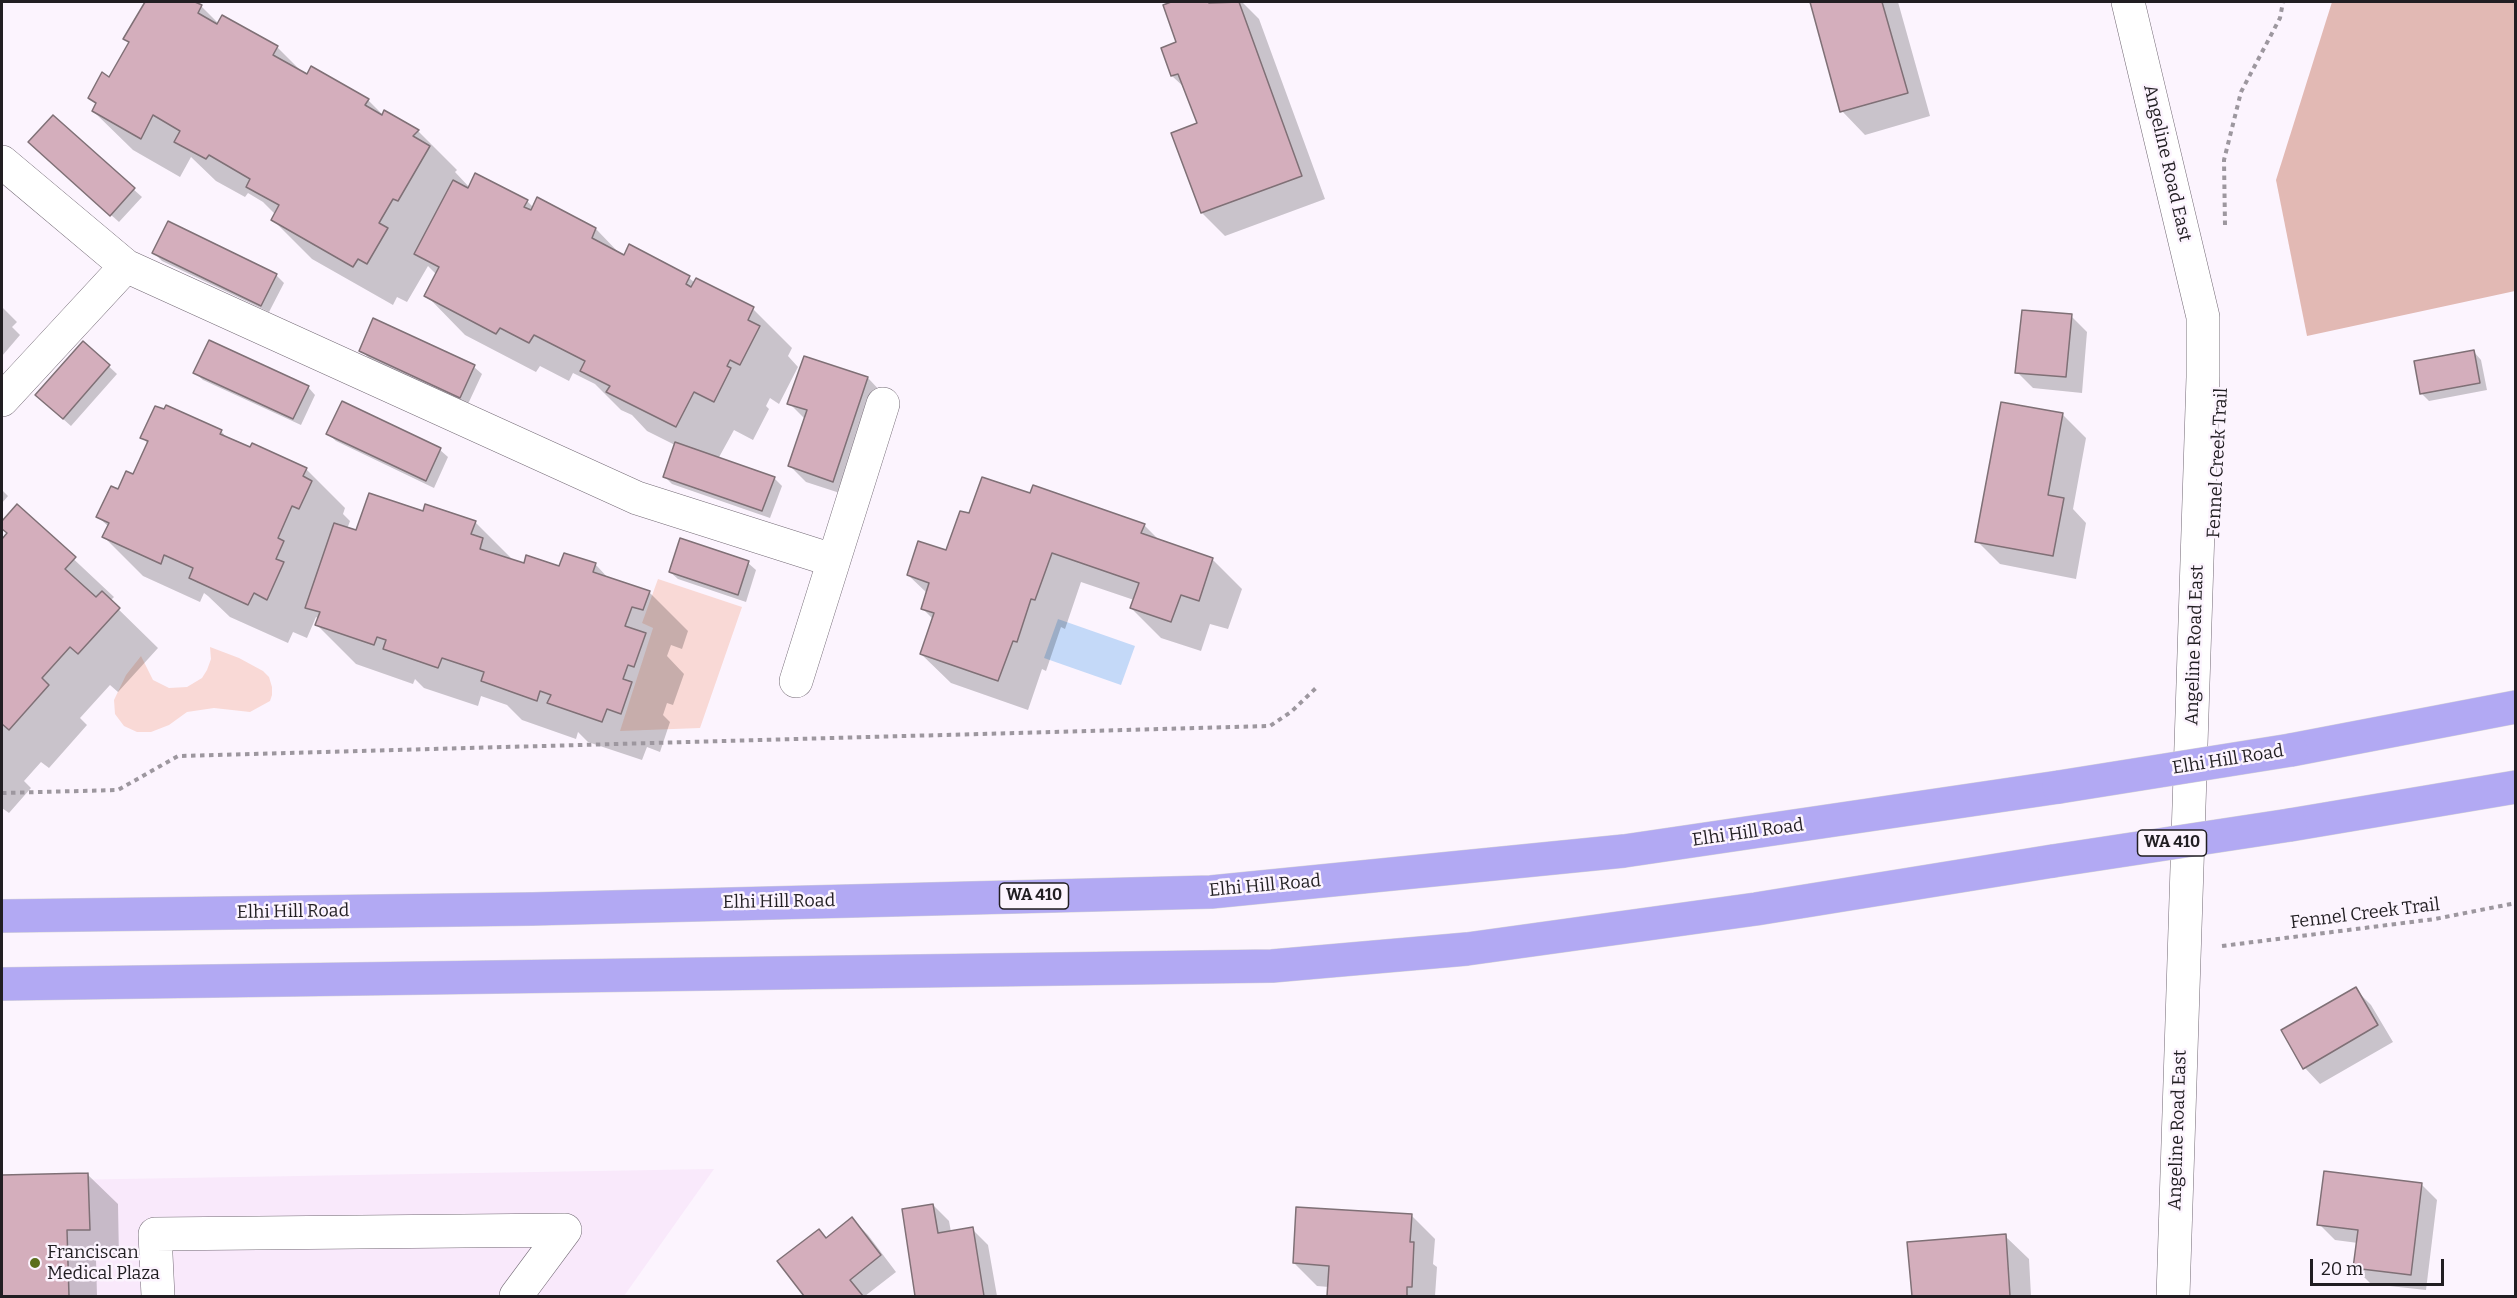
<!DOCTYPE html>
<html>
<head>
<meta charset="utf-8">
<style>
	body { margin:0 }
	#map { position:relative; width:2517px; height:1298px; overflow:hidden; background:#fcf4fe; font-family:Bitter,serif }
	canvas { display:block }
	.frame { position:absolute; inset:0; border:3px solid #211e22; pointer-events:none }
	.scale { position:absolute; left:2310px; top:1259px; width:134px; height:27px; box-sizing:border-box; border:3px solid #211e22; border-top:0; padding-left:8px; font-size:18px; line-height:21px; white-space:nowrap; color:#211e22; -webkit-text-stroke:4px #fcf4fe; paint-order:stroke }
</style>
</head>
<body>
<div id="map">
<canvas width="2517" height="1298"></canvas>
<div class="frame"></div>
<div class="scale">20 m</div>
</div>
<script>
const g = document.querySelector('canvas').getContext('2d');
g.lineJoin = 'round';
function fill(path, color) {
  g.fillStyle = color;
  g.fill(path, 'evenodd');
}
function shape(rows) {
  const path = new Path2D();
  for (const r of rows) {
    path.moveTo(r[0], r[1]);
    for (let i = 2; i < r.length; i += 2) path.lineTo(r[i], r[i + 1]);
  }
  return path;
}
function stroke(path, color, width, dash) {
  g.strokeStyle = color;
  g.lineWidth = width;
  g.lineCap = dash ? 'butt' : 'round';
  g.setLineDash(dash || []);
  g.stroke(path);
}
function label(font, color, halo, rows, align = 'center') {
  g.font = font + ' Bitter,serif';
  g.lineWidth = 5;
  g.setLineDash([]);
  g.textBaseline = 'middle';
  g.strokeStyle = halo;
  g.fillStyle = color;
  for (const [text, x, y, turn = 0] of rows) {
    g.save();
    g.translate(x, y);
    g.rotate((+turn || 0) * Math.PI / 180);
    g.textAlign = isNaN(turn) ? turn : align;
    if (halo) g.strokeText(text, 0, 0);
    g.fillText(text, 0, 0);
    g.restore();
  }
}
const built = shape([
	[714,1169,624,1296,2,1296,2,1181]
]);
const green = shape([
	[658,579,742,607,700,728,620,731,653,628,642,623],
	[210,647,239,658,263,671,269,677,272,687,272,695,270,701,250,712,214,708,187,712,169,725,151,732,137,732,124,726,115,714,114,700,126,675,141,656,153,680,169,688,187,687,202,678,207,670,211,659]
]);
const forest = shape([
	[2332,2,2515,2,2515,291,2307,336,2276,180]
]);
const water = shape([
	[1058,619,1135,646,1121,685,1044,658]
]);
const shadow = shape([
	[146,2,192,2,201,6,219,24,277,47,304,74,368,100,383,115,385,112,418,131,457,170,455,172,470,188,527,201,534,208,538,199,596,229,621,255,689,278,695,283,753,309,792,348,788,356,798,367,779,404,770,398,766,406,769,409,753,440,734,430,718,459,774,478,782,486,770,518,672,484,664,476,675,445,647,431,632,415,621,410,595,384,573,373,569,381,540,366,536,372,465,335,426,295,437,275,428,266,407,302,397,297,393,305,312,259,272,219,275,214,263,202,248,193,245,197,216,181,191,157,180,177,133,150,93,111,97,105,90,98,110,79,130,43,125,39],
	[1175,2,1242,2,1259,19,1325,199,1225,236,1202,213,1199,124,1186,89,1172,76,1178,42,1164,6],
	[1811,2,1898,2,1930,116,1865,135,1842,111],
	[53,117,142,197,119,222,38,150],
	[154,253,276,275,284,283,269,312,162,261],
	[2,307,17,322,12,327,20,335,2,356],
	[2071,316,2087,332,2082,393,2033,388,2017,372],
	[84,343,117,374,71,426,45,403],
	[361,351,474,367,482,374,468,404,369,358],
	[2474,352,2481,360,2487,390,2429,401,2421,393],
	[195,373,308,387,315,395,301,425,203,380],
	[868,378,883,394,849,496,806,482,790,466,805,419,789,403],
	[342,403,440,450,448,457,434,488,336,441,328,434],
	[2062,414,2086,438,2073,509,2086,523,2076,579,2000,564,1977,541],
	[221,431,229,440,306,469,345,508,343,514,350,521,347,529,357,532,424,513,475,522,515,562,560,568,565,555,596,565,610,580,649,592,688,631,682,649,671,645,667,656,684,674,673,705,667,703,663,715,670,722,660,752,647,747,642,760,588,742,578,732,576,739,522,720,507,705,481,696,478,706,424,688,415,679,413,684,356,664,317,625,319,619,316,617,307,638,293,632,288,643,230,617,208,596,204,593,200,602,143,576,104,537,109,527,98,517,119,491,134,476,148,444,142,437],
	[2,490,8,496,2,503],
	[1031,495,1144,525,1161,542,1212,559,1242,589,1228,629,1210,624,1201,651,1161,638,1131,608,1134,600,1081,582,1065,629,1061,627,1046,671,1042,669,1028,710,951,683,921,654,933,619,922,608,927,593,908,575,947,552,970,515],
	[17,506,114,597,110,601,158,648,118,692,110,685,80,718,87,725,49,768,41,762,24,781,31,788,9,813,2,808,2,542,8,534,2,527,2,523],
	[748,563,756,570,746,602,678,579,670,572],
	[2355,989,2371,1005,2393,1042,2320,1084,2305,1068,2283,1031],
	[88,1175,118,1204,119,1259,96,1259,97,1296,2,1296,2,1177],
	[2421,1184,2437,1200,2426,1290,2371,1284,2355,1268,2358,1243,2335,1240,2319,1224],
	[933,1205,949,1221,951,1232,972,1229,988,1245,997,1296,917,1296,903,1210],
	[1411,1215,1435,1239,1433,1264,1437,1267,1435,1296,1329,1296,1329,1287,1317,1286,1294,1263],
	[852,1219,868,1235,896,1272,865,1296,806,1296,779,1261,819,1231,827,1239],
	[2005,1236,2029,1259,2031,1296,1913,1296,1909,1243]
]);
const building = shape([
	[145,2,195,2,202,5,198,13,217,24,222,15,278,46,273,55,307,74,311,66,369,99,365,105,382,115,384,110,419,130,413,136,430,146,398,201,393,199,379,223,388,228,367,264,358,259,353,267,271,220,279,205,246,187,250,179,209,155,206,159,174,142,180,131,153,115,141,139,92,111,96,103,88,98,102,72,109,77,129,42,123,39,145,2],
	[1171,2,1208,2,1209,3,1239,2,1302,176,1201,213,1171,133,1197,123,1178,74,1171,76,1161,48,1176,42,1163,5,1171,2],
	[1810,2,1882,2,1908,93,1840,112,1810,2],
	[53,115,135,188,110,216,28,142,53,115],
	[475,173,528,200,524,207,531,210,537,197,596,228,592,238,624,255,629,244,690,276,686,284,691,287,696,278,754,307,748,320,760,326,740,365,730,360,727,366,731,368,714,402,694,392,676,427,606,392,610,386,580,371,585,361,534,335,529,343,500,328,496,334,424,296,439,267,414,254,453,180,468,188,475,173],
	[168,221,277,274,261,306,152,253,168,221],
	[2022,310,2072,314,2066,377,2015,373,2022,310],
	[373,318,475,365,460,398,359,351,373,318],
	[209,340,309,386,293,419,193,373,209,340],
	[83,341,110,365,63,419,35,395,83,341],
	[2474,350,2480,383,2420,394,2414,361,2474,350],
	[804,356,868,377,833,482,788,466,807,410,787,404,804,356],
	[342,401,441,448,426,481,326,434,342,401],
	[2001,402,2063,413,2048,495,2064,498,2053,556,1975,542,2001,402],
	[166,405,222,430,220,434,250,447,252,443,307,468,303,476,312,481,299,509,292,506,278,538,284,541,276,559,284,562,267,600,254,593,248,605,189,578,193,568,164,555,161,564,102,537,109,523,96,517,111,486,118,489,126,471,133,474,148,441,140,438,155,406,164,409,166,405],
	[675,442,775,477,762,511,663,477,675,442],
	[982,477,1030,493,1033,485,1145,524,1141,533,1213,558,1199,601,1181,595,1171,622,1130,608,1139,583,1052,553,1035,600,1031,599,1017,642,1013,641,998,681,920,654,934,613,921,609,929,583,907,575,918,541,946,550,960,511,969,513,982,477],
	[369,493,423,511,425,504,476,521,471,534,483,538,480,549,524,563,526,555,559,566,564,553,596,563,593,572,650,591,643,610,632,607,625,626,646,633,634,667,628,665,623,679,632,682,621,714,607,709,602,722,547,703,551,695,540,691,537,701,481,681,484,672,442,658,438,668,383,649,386,640,377,637,374,645,315,625,320,612,305,608,334,523,356,530,369,493],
	[17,504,76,557,65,569,96,597,102,591,120,608,78,654,70,647,42,678,49,685,9,730,2,724,2,539,7,533,2,529,2,521,17,504],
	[680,538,749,561,738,595,669,572,680,538],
	[2356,987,2378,1025,2303,1069,2281,1030,2356,987],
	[2324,1171,2422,1183,2411,1275,2353,1268,2358,1230,2317,1225,2324,1171],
	[88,1173,90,1230,67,1230,69,1296,2,1296,2,1175,88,1173],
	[933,1204,938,1233,973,1227,984,1296,915,1296,902,1209,933,1204],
	[1296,1207,1412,1214,1410,1242,1414,1242,1412,1287,1407,1287,1407,1296,1327,1296,1329,1266,1293,1263,1296,1207],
	[852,1217,881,1255,850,1280,863,1296,804,1296,777,1261,819,1229,826,1238,852,1217],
	[2006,1234,2010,1296,1912,1296,1907,1242,2006,1234]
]);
const path = shape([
	[2225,225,2224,160,2241,92,2280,18,2283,2],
	[2,793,118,790,178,756,1270,726,1291,712,1316,688],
	[2222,946,2435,919,2516,903]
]);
const minor = shape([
	[2128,2,2203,317,2203,377,2173,1296],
	[2,162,126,266,637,498,832,560],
	[2,400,126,266],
	[796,681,883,404],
	[158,1296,155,1234,565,1230,516,1296]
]);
const highway = shape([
	[2291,750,2516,707],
	[2290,825,2516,787],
	[2,916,532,909,1211,892,1624,851,2059,787],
	[2,984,1272,966,1467,949,1756,909,2053,861]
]);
const highwayBridge = shape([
	[2059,787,2291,750],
	[2053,861,2290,825]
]);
const markers = [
	[35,1263,6,"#5b6e1c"]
];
const shields = [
	[2172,843,69],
	[1034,896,69]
];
const shieldNames = [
	["WA 410",2172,843],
	["WA 410",1034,896]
];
const streetNames = [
	["Angeline Road East",2167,163,77],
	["Fennel Creek Trail",2218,463,-87],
	["Angeline Road East",2195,645,-88],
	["Elhi Hill Road",2228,760,-9],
	["Elhi Hill Road",1748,833,-8],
	["Elhi Hill Road",1265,886,-5],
	["Elhi Hill Road",779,902,-1],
	["Elhi Hill Road",293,912,-1],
	["Fennel Creek Trail",2365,914,-7],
	["Angeline Road East",2178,1130,-88]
];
const poiNames = [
	["Franciscan",47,1253],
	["Medical Plaza",47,1274]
];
fill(built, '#f9e9fb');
fill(green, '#f9d9d6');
fill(forest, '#e2b9b4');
fill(water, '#c4d9f8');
fill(shadow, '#0003');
fill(building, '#d4aebc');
stroke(building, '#7f7076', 1.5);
stroke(minor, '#736a75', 34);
stroke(highway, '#d7d6d7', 34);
stroke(path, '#9d979f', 4, [4.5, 4.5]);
stroke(minor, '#fff', 33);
stroke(highway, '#b2a9f3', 33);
stroke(highwayBridge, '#d7d6d7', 34, []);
stroke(highwayBridge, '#b2a9f3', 33);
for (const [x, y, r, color] of markers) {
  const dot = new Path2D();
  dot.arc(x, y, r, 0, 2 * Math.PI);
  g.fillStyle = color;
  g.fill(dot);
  stroke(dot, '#fcf4fe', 2);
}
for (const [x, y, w] of shields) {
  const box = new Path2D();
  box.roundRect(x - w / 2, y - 13, w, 26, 4.5);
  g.fillStyle = '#fcf4fe';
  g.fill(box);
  stroke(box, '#211e22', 1.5);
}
label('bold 16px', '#211e22', null, shieldNames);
label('18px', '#211e22', '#fcf4fe', streetNames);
label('18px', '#211e22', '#fcf4fe', poiNames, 'left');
</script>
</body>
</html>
